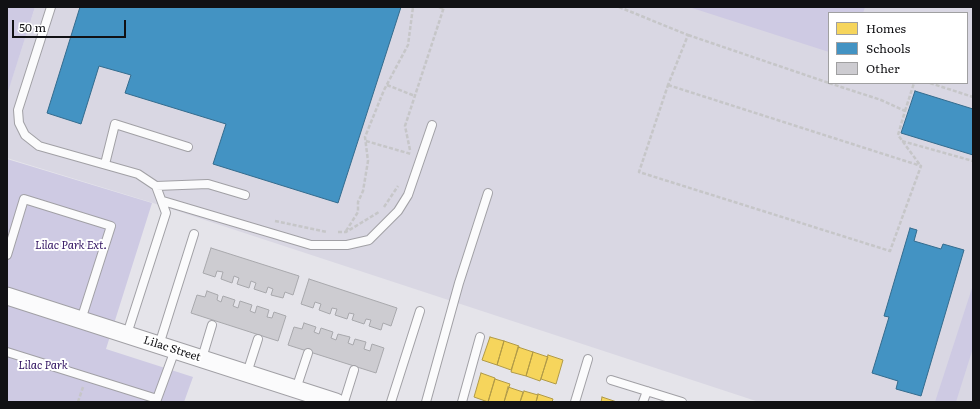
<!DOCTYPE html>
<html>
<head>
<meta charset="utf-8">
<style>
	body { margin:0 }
	#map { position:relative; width:980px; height:409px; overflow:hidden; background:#e5e4ea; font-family:Literata,serif }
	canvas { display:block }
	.frame { position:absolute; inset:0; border:8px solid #111114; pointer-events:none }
	.legend { position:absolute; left:828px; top:12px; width:140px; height:72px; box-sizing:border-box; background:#fff; border:1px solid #a0a0a1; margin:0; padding:5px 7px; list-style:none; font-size:12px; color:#111114 }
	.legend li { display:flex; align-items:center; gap:8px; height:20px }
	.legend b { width:20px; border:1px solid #a0a0a1 }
	.scale { position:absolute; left:12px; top:20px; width:114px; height:18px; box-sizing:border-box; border:2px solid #111114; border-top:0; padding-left:5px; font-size:12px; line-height:14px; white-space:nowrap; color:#111114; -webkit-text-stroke:3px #fff; paint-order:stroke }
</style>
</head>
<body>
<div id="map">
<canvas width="980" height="409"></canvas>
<div class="frame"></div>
<ul class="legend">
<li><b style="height:11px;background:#f6d55c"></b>Homes</li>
<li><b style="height:11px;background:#4393c3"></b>Schools</li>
<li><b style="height:11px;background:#cdccd1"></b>Other</li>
</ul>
<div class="scale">50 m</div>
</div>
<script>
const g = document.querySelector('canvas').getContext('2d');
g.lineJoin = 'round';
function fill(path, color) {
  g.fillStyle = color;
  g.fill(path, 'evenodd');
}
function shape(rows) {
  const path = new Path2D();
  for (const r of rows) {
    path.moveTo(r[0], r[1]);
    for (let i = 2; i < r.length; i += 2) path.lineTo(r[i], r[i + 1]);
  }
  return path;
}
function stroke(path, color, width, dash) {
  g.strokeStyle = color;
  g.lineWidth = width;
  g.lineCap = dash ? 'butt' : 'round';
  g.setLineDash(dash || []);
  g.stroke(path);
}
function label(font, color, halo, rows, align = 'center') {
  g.font = font + ' Literata,serif';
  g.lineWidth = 4;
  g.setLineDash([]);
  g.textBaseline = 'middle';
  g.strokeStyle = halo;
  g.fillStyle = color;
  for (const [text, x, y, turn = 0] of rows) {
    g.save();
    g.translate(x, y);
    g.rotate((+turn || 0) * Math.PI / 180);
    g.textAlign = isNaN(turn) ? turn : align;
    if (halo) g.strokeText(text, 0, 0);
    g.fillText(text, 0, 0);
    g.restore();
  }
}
const built = shape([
	[35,7,973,7,973,402,759,402,150,202,7,158,7,94],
	[829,13,967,13,967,83,829,83]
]);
const green = shape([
	[7,7,35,7,7,95],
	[689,7,865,7,863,13,829,13,829,52],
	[7,159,152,203,106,349,193,377,184,402,7,402],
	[973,285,973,348,956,402,935,402]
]);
const homes = shape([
	[490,337,504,341,497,365,482,360,490,337],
	[504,341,519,346,511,370,497,365,504,341],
	[518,347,533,352,526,376,511,372,518,347],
	[533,352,548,357,540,381,526,376,533,352],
	[548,355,563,360,556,384,541,379,548,355],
	[481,373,495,378,488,402,474,397,481,373],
	[495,379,510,384,504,402,488,402,495,379],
	[508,387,523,392,520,402,504,402,508,387],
	[524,391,538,395,536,402,520,402,524,391],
	[538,394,553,399,552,402,536,402,538,394],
	[602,397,617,402,601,402,602,397]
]);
const schools = shape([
	[80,7,401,7,338,203,213,164,226,124,125,93,131,75,99,66,81,124,47,113,80,7],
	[915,91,973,109,973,155,901,133,915,91],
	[910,228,917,230,914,241,941,249,943,244,964,250,921,396,896,389,898,381,872,373,889,317,884,316,910,228]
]);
const building = shape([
	[211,248,299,276,293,295,285,292,283,298,271,295,273,289,268,287,266,293,254,289,256,283,251,281,249,288,237,284,239,278,234,276,232,283,221,279,223,272,217,271,215,277,203,273,211,248],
	[309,279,397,308,391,326,383,323,381,330,369,326,371,320,366,319,364,324,352,320,354,314,349,313,347,319,335,315,337,309,332,308,330,314,319,310,321,304,315,302,313,308,301,304,309,279],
	[207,291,218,295,217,300,221,302,223,296,235,300,233,306,238,308,240,301,252,305,250,311,255,313,257,306,269,310,267,317,272,318,274,312,286,316,278,341,191,313,197,295,205,297,207,291],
	[304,323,316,327,314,332,319,334,321,328,333,332,331,338,336,340,338,334,350,337,348,343,353,345,355,339,366,342,364,349,370,351,372,344,384,348,376,373,288,345,294,327,302,329,304,323]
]);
const path = shape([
	[439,7,444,9],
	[619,7,688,35,668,85],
	[688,35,829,83],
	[829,83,881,100,905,111,898,135,920,165],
	[930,83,973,97],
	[387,85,415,96],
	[668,85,921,166,890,251,639,172,668,85],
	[905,111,914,83],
	[366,141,411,154],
	[902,141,973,161],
	[410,150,405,126,444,7],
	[384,207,398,186],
	[275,221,327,232],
	[346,231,358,212,358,202,363,191,368,161,365,137,384,90,408,45,413,7],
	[338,232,346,232,379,212],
	[78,402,83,387]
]);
const service = shape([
	[51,7,18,110,19,123,25,135,39,146,138,174,156,186,166,213,127,334],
	[105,164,115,124,188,147],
	[156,186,208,184,245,195],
	[163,201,311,245,347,245,369,240,398,211,408,195,432,125],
	[7,255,24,199,111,226,81,320],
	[159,345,194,234],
	[7,352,157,399,175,350],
	[202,358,212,325],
	[247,373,258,339],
	[611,380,682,402],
	[296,389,308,353],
	[344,402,354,370],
	[391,402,420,311],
	[426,402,459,283,488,193],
	[462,402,480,337],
	[575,402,588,359],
	[643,402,647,391]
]);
const minor = shape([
	[7,296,336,402]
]);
const parkNames = [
	["Lilac Park Ext.",71,246],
	["Lilac Park",43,366]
];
const streetNames = [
	["Lilac Street",172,349,18]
];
fill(built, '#d9d7e3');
fill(green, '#cecae3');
fill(homes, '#f6d55c');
stroke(homes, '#b19a46', 1);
fill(schools, '#4393c3');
stroke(schools, '#346c8e', 1);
fill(building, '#cdccd1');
stroke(building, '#a8a8ac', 1);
stroke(service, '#a1a0a5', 10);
stroke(minor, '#a1a0a5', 19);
stroke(path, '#c6c6c8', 2.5, [4, 2]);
stroke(service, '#fbfbfc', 8);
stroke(minor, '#fbfbfc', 17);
label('italic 11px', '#2f1160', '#fff', parkNames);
label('11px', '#111114', '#fff', streetNames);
</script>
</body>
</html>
